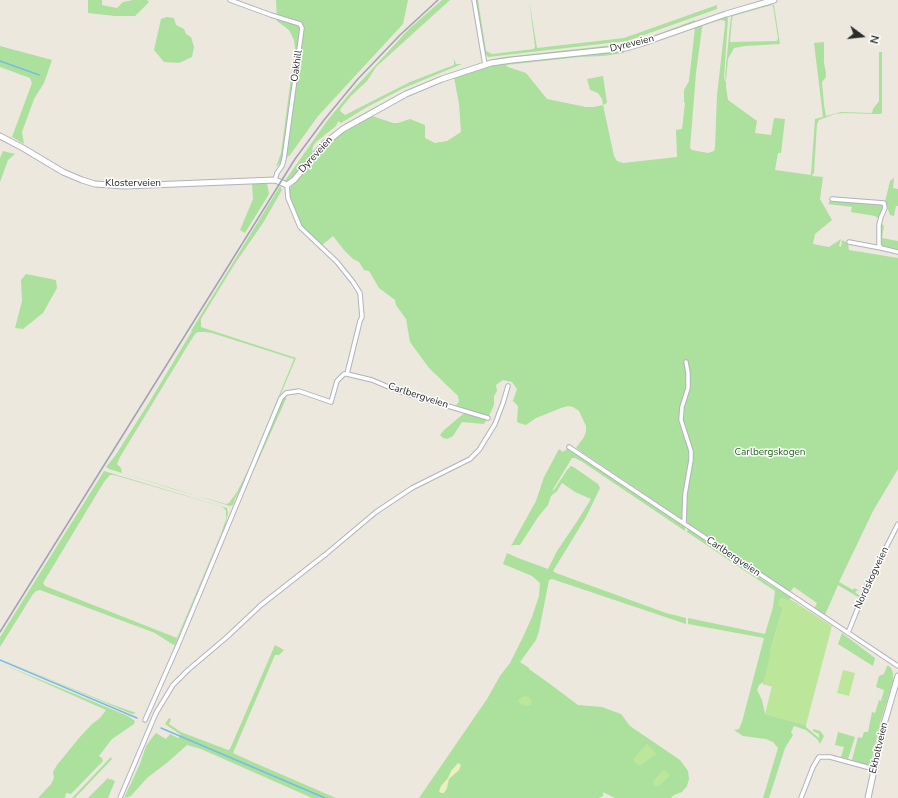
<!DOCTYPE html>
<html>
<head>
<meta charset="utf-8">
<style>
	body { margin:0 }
	#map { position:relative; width:898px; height:798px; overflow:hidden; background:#ece8de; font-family:"Nunito Sans",sans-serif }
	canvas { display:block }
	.north { position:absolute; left:842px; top:16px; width:40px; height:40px; -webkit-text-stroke:3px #fff; paint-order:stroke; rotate:105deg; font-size:11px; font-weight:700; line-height:16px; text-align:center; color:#2b2b2b }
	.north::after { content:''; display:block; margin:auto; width:14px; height:18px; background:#2b2b2b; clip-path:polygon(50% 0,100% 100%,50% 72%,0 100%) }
</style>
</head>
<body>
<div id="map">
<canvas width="898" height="798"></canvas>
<div class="north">N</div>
</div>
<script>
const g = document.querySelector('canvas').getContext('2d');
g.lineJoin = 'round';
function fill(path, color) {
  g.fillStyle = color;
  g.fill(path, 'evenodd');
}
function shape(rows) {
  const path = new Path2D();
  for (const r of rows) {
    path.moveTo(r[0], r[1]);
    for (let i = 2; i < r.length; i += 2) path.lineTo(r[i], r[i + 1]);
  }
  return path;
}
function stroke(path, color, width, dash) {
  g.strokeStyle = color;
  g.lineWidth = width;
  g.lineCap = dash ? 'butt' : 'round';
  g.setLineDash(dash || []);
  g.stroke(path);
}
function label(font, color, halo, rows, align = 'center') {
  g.font = font + ' "Nunito Sans",sans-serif';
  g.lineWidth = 3;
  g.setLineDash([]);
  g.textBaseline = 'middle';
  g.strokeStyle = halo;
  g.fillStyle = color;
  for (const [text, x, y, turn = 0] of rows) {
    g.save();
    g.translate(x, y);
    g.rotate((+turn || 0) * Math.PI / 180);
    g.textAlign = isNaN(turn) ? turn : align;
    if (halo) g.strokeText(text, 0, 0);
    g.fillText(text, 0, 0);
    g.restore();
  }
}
const green = shape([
	[88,0,102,0,102,5,117,8,123,2,133,0,147,0,149,2,135,16,115,16,88,13],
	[276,0,408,0,403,24,318,116,290,155,276,167,281,153,295,48,294,40,289,30,277,21],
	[442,0,450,0,376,67,367,81,351,96,341,108,340,111,345,115,410,82,454,65,454,59,456,64,462,64,404,88,367,107,341,123,338,121,336,126,316,142,313,146,312,154,294,177,289,181,284,182,327,121,350,93,409,29],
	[476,0,478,0,486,51,492,54,534,49,535,46,529,0,537,48,624,38,717,5,717,9,627,41,488,57,485,53],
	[770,4,774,5,780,44,745,46,734,48,728,59,726,80,725,78,726,65,731,16,733,14],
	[772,5,773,6,778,38,777,41,730,42,732,19,733,16],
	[727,16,728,18,724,78,726,82,726,87,728,100,757,121,755,133,771,135,774,118,785,119,781,153,778,153,775,170,811,175,815,119,823,117,814,43,824,42,824,63,826,73,826,77,822,82,824,105,826,116,841,112,872,113,873,109,879,101,879,52,882,52,882,113,880,114,874,114,843,113,835,114,819,120,817,124,814,172,812,176,823,177,820,199,832,220,815,234,813,244,829,247,841,239,839,246,841,247,842,240,848,243,849,250,898,258,898,469,873,511,839,582,853,590,854,588,858,590,855,592,860,596,859,599,858,597,838,585,824,617,814,609,817,603,794,587,790,592,576,448,584,437,586,432,586,426,579,411,573,407,568,406,561,408,536,418,526,425,519,423,517,422,518,406,513,401,517,389,512,382,503,380,496,385,497,391,494,396,494,405,489,416,484,424,462,422,453,436,447,439,443,438,440,435,444,430,463,414,469,414,470,411,456,405,459,402,458,396,429,368,410,342,406,319,396,305,395,300,379,288,369,271,364,270,359,262,353,259,344,250,333,236,321,246,303,228,290,199,290,188,327,143,345,130,368,117,372,116,393,123,398,123,410,119,425,125,425,138,435,143,447,141,461,132,459,104,454,77,488,66,508,63,624,51,624,53,603,56,579,57,506,65,508,67,526,73,547,99,586,107,594,107,603,105,602,99,598,93,590,90,587,79,603,76,607,103,603,105,614,156,617,161,623,163,677,157,676,130,682,129,685,103,684,102,684,90,689,81,695,28,672,36],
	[721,20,725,21,725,25,717,95,715,148,714,151,708,153,692,150,690,148,696,73,702,28,703,25],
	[167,17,174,18,176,25,184,29,186,34,191,37,194,47,192,57,179,63,164,62,154,50,161,19],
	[695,20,695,22,664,33,627,45,627,43,653,36],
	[623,44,623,46,490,60,504,57],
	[0,46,52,60,44,83,34,99,22,132,24,144,12,137,32,83,30,78,0,67],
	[403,92,404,93,345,126,344,124],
	[3,151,15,154,8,160,0,182,0,158],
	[894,178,893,188,898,189,898,206,896,206,894,216,890,215,885,202,890,181],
	[267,183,269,194,245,233,240,230,253,199,252,184],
	[280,186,282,190,263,223,234,265,201,319,201,327,296,358,242,486,235,499,233,505,230,506,109,469,106,467,115,456,150,401,192,331,191,331],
	[198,332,205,332,212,333,294,359,250,466,237,492,229,503,226,504,176,490,122,473,121,468,117,464,120,457,188,345,195,334],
	[830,201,878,203,882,205,883,209,879,219,875,216,851,212,852,207,828,204],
	[881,223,884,226,882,238,898,241,898,250,881,245],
	[26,274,56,280,57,288,43,313,23,329,15,328,22,301,21,280],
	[286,396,286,399,254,470,254,468,282,399],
	[568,448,685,527,685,531,581,461,575,458,572,458,552,491,554,490,567,470,571,466,575,468,598,484,600,488,586,517,553,571,556,573,666,613,686,618,686,624,552,579,549,580,539,631,536,640,520,662,529,668,529,669,550,684,578,705,602,707,621,714,630,726,680,760,688,771,689,779,687,786,682,792,674,795,671,798,615,798,603,792,603,796,598,798,419,798,487,699,500,676,510,663,523,637,532,617,539,596,540,583,532,576,503,564,507,553,518,558,548,569,557,551,578,520,591,499,575,492,562,483,557,491,551,496,548,505,538,517,520,545,514,545,511,546,536,501,544,477,559,449,563,452],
	[104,471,227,508,228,513,225,526,175,645,172,644,155,633,40,590,36,591,33,594,0,647,0,637],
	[110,475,114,475,220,506,224,508,226,511,226,519,221,534,177,638,45,586,43,583,104,482],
	[688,528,769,584,791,597,789,601,780,598,783,608,770,651,810,697,763,684,763,682,759,685,757,690,762,700,765,714,806,725,806,727,819,738,819,734,813,731,813,729,820,731,824,736,820,744,818,740,806,730,794,726,791,732,793,735,785,748,769,798,763,798,778,748,773,742,766,739,743,736,734,730,739,729,742,722,764,638,688,624,688,618,765,634,773,607,775,591,687,532],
	[842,633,875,658,873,666,838,644],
	[275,645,284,650,279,655,275,655,233,753,255,763,336,798,312,798,201,749,187,745,168,762,147,778,131,796,124,798,140,764,146,746,151,739,156,733,166,739,170,734,178,738,181,735,165,724,169,718,171,719,169,724,181,732,228,750,230,749],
	[1,659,108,703,136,713,132,714],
	[0,663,128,716,135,721,134,724,112,739,99,756,102,758,103,761,71,794,66,793,65,798,38,798,51,784,54,778,53,772,57,765,79,738,92,724,100,718,106,710],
	[887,666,889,666,891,668,893,673,893,681,880,723,871,763,868,766,853,762,852,760,858,737,862,738,864,732,868,732,872,712,875,713,879,700,881,701,884,690,876,687,879,676,884,674],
	[838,732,855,737,848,759,841,757,844,747,835,745],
	[111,757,112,759,75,798,72,798],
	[108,778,110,780,111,779,115,781,108,798,88,798]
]);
const sand = shape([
	[458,763,461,765,459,770,449,779,447,788,444,793,441,793,439,791,441,786,448,778,451,771]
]);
const pitch = shape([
	[780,598,789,601,790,599,832,626,806,725,765,714,772,686,763,684,771,651,770,651,783,608,778,606],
	[843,670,855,673,849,696,837,693],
	[524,696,529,697,532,700,531,705,526,706,520,704,518,701,520,698],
	[647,744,655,752,656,754,640,766,635,763,633,759],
	[663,770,666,771,670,775,659,786,655,786,653,784,653,781]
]);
const stream = shape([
	[0,61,39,75],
	[0,660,137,718],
	[161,728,325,798]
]);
const street = shape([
	[230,0,271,15,300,24,302,28,284,159,282,166,277,173,275,180],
	[474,0,485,65],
	[287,185,288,198,300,227,337,262,353,282,360,293,362,317,360,321,347,374],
	[832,199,884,203,885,208,881,217,879,225,879,245,881,248,898,252],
	[849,242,881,248],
	[347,374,372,380,398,391,488,418],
	[569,447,898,666],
	[684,523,685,494,691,460,691,451,681,420,682,407,688,388,688,373,686,362],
	[848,633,867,585,898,524],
	[145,720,179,643,281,398,286,393,299,391,331,402,337,381,344,374,347,374],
	[120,798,156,713,173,685,188,670,227,637,261,605,326,554,376,512,412,488,470,459,479,450,495,424,503,403,508,386],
	[801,798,813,767,819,757,830,757,874,769]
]);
const secondary = shape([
	[0,136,23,148,63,172,82,180,95,184,125,186,275,180,287,185,294,180,324,144,343,129,406,94,442,79,491,63,512,60,626,48,643,43,726,14,774,0],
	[868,798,884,724,898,676]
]);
const rail = shape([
	[0,632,295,159,324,120,357,80,400,35,438,0]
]);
const streetNames = [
	["Dyreveien",632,44,-14],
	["Oakhill",297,66,-82],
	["Dyreveien",316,155,-48],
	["Klosterveien",133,184],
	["Carlbergveien",418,396,18],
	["Carlbergveien",733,557,34],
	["Nordskogveien",872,578,-65],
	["Ekholtveien",879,748,-77]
];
const parkNames = [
	["Carlbergskogen",770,453]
];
fill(green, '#abe09d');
fill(sand, '#efeec3');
fill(pitch, '#bce69a');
stroke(stream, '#77bbe8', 1.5);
stroke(street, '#b1b2be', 5.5);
stroke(secondary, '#b1b2be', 7);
stroke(street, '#fff', 3.5);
stroke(secondary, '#fff', 5);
stroke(rail, '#a1a1b4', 1.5);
label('10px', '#2b2b2b', '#fff', streetNames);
label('10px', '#24651e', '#fff', parkNames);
</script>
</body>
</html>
